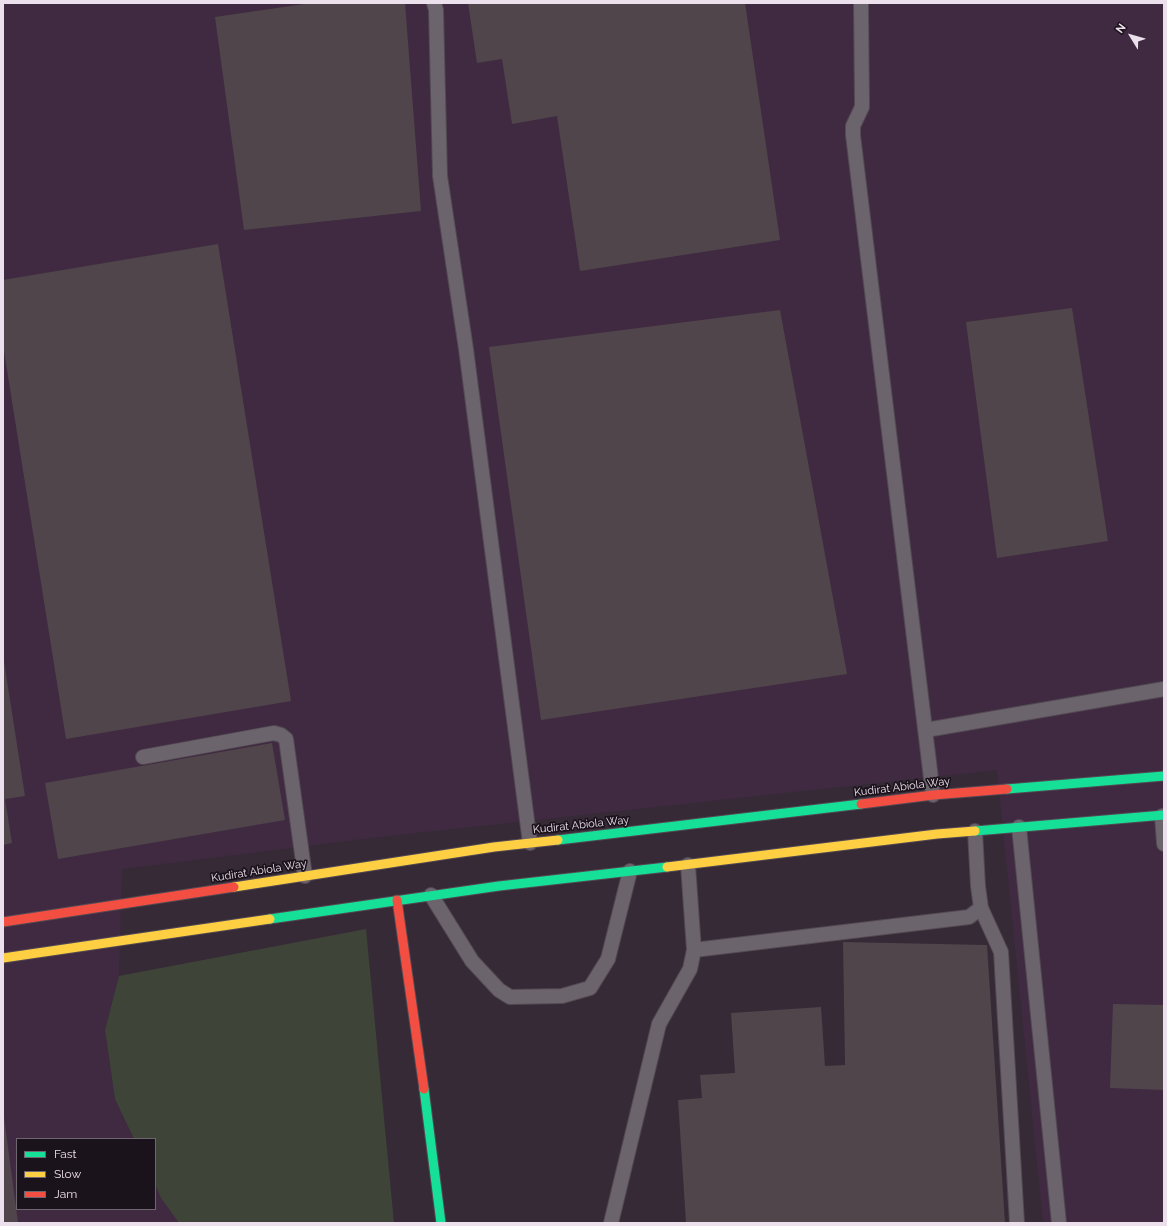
<!DOCTYPE html>
<html>
<head>
<meta charset="utf-8">
<style>
	body { margin:0 }
	#map { position:relative; width:1167px; height:1226px; overflow:hidden; background:#352a36; font-family:Raleway,sans-serif }
	canvas { display:block }
	.frame { position:absolute; inset:0; border:4px solid #ede0ed; pointer-events:none }
	.legend { position:absolute; left:16px; top:1138px; width:140px; height:72px; box-sizing:border-box; background:#1b131c; border:1px solid #6f6570; margin:0; padding:5px 7px; list-style:none; font-size:12px; color:#ede0ed }
	.legend li { display:flex; align-items:center; gap:8px; height:20px }
	.legend b { width:20px; border:1px solid #6f6570 }
	.north { position:absolute; left:1111px; top:16px; width:40px; height:40px; -webkit-text-stroke:3px #1b131c; paint-order:stroke; rotate:307deg; font-size:11px; font-weight:700; line-height:16px; text-align:center; color:#ede0ed }
	.north::after { content:''; display:block; margin:auto; width:14px; height:18px; background:#ede0ed; clip-path:polygon(50% 0,100% 100%,50% 72%,0 100%) }
</style>
</head>
<body>
<div id="map">
<canvas width="1167" height="1226"></canvas>
<div class="frame"></div>
<ul class="legend">
<li><b style="height:5px;background:#16e098"></b>Fast</li>
<li><b style="height:5px;background:#ffcf43"></b>Slow</li>
<li><b style="height:5px;background:#f24e42"></b>Jam</li>
</ul>
<div class="north">N</div>
</div>
<script>
const g = document.querySelector('canvas').getContext('2d');
g.lineJoin = 'round';
function fill(path, color) {
  g.fillStyle = color;
  g.fill(path, 'evenodd');
}
function shape(rows) {
  const path = new Path2D();
  for (const r of rows) {
    path.moveTo(r[0], r[1]);
    for (let i = 2; i < r.length; i += 2) path.lineTo(r[i], r[i + 1]);
  }
  return path;
}
function stroke(path, color, width, dash) {
  g.strokeStyle = color;
  g.lineWidth = width;
  g.lineCap = dash ? 'butt' : 'round';
  g.setLineDash(dash || []);
  g.stroke(path);
}
function label(font, color, halo, rows, align = 'center') {
  g.font = font + ' Raleway,sans-serif';
  g.lineWidth = 3.5;
  g.setLineDash([]);
  g.textBaseline = 'middle';
  g.strokeStyle = halo;
  g.fillStyle = color;
  for (const [text, x, y, turn = 0] of rows) {
    g.save();
    g.translate(x, y);
    g.rotate((+turn || 0) * Math.PI / 180);
    g.textAlign = isNaN(turn) ? turn : align;
    if (halo) g.strokeText(text, 0, 0);
    g.fillText(text, 0, 0);
    g.restore();
  }
}
const built = shape([
	[3,3,1164,3,1164,1223,1043,1223,997,770,370,838,122,869,119,976,105,1030,115,1099,134,1139,17,1139,17,1209,155,1209,155,1184,161,1198,179,1223,3,1223]
]);
const green = shape([
	[366,929,394,1223,179,1223,161,1198,155,1184,155,1139,134,1139,115,1099,105,1030,119,976]
]);
const building = shape([
	[311,3,405,3,421,211,244,230,215,17],
	[468,3,745,3,780,240,580,271,557,116,512,124,502,59,477,63],
	[218,244,291,701,66,739,3,345,3,280],
	[1072,308,1108,541,997,558,966,322],
	[780,310,847,674,541,720,489,347],
	[3,655,25,796,5,799,12,843,3,845],
	[272,743,285,820,58,859,45,783],
	[843,942,987,945,1005,1223,686,1223,678,1100,702,1098,700,1075,735,1073,731,1013,821,1007,825,1066,845,1065],
	[1113,1004,1164,1005,1164,1090,1110,1088],
	[3,1117,4,1117,18,1223,3,1223]
]);
const lane = shape([
	[434,3,436,10,440,176,466,349,530,843],
	[861,3,862,102,862,107,853,126,853,135,933,795],
	[926,730,1164,689],
	[143,757,274,733,281,735,286,739,305,876],
	[1162,816,1164,844],
	[1019,827,1059,1223],
	[431,895,472,961,499,990,510,997,562,996,590,988,608,959,630,871],
	[981,908,1001,952,1017,1223],
	[694,950,969,917,981,908,978,886,975,831],
	[611,1223,659,1024,690,969,694,950,688,865]
]);
const fast = shape([
	[1007,789,1164,776],
	[975,831,1164,815],
	[558,840,861,804],
	[270,919,499,886,667,867],
	[424,1089,441,1223]
]);
const slow = shape([
	[667,867,937,834,975,831],
	[234,887,494,847,558,840],
	[3,958,270,919]
]);
const jam = shape([
	[861,804,933,795,1007,789],
	[397,900,424,1089],
	[3,922,234,887]
]);
const streetNames = [
	["Kudirat Abiola Way",902,787,-7],
	["Kudirat Abiola Way",581,825,-6],
	["Kudirat Abiola Way",259,871,-9]
];
fill(built, '#402a41');
fill(green, '#3f4439');
fill(building, '#50454b');
stroke(lane, '#524953', 16);
stroke(fast, '#524953', 11);
stroke(slow, '#524953', 11);
stroke(jam, '#524953', 11);
stroke(lane, '#6c646c', 14);
stroke(fast, '#16e098', 9);
stroke(slow, '#ffcf43', 9);
stroke(jam, '#f24e42', 9);
label('11px', '#ede0ed', '#1b131c', streetNames);
</script>
</body>
</html>
